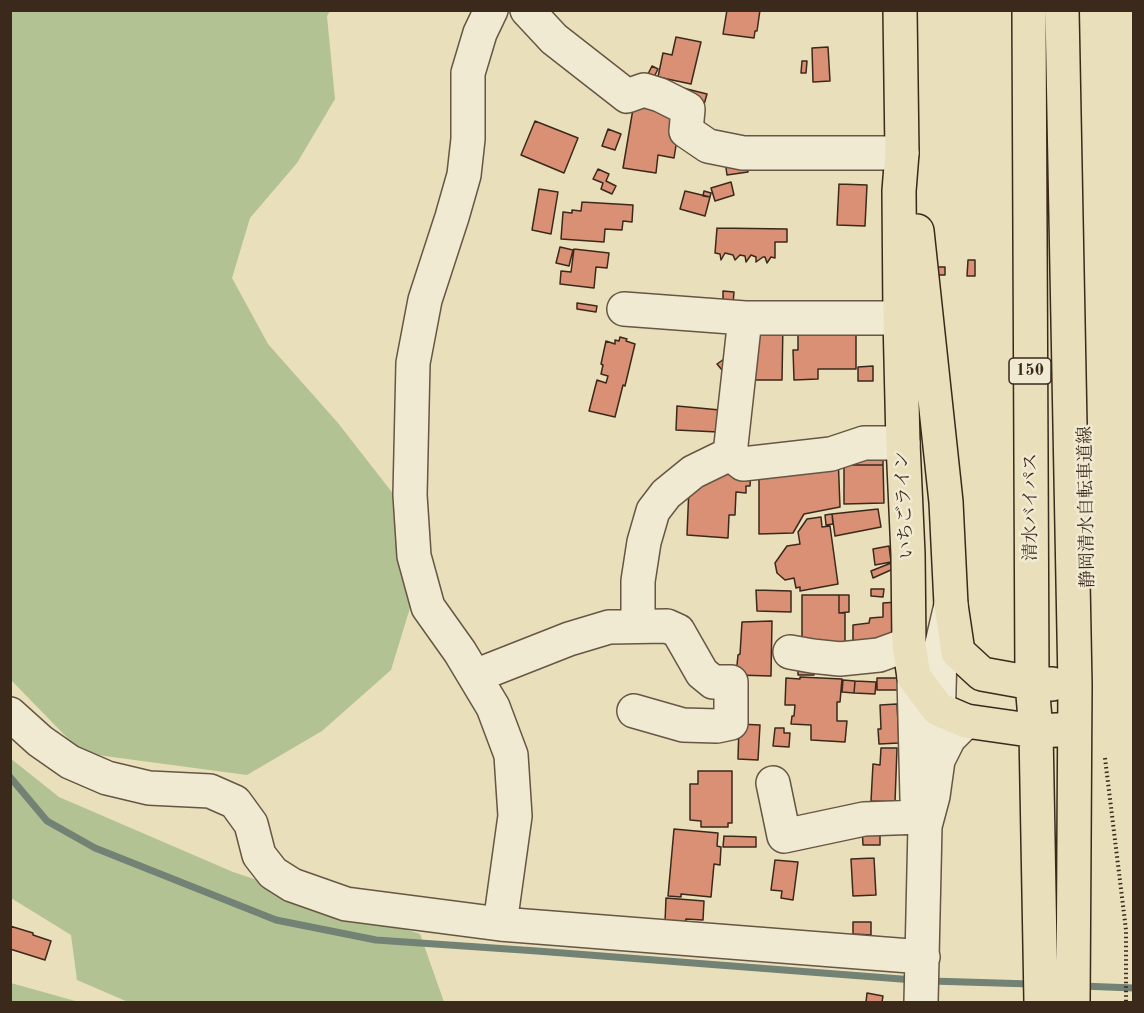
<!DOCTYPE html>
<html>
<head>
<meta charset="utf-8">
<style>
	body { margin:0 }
	#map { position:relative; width:1144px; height:1013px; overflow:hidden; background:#e9dfbb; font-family:"Old Standard TT",serif }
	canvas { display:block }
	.frame { position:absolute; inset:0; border:12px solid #3b291c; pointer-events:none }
</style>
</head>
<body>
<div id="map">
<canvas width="1144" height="1013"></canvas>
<div class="frame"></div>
</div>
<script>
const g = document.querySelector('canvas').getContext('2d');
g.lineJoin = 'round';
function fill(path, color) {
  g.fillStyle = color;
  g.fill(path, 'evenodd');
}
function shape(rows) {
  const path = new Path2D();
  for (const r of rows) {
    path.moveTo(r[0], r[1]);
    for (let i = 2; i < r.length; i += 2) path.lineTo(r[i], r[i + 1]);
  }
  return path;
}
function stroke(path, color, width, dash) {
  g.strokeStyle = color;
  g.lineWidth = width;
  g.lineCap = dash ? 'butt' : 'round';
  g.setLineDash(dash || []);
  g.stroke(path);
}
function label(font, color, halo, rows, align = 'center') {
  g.font = font + ' "Old Standard TT","Noto Serif JP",serif';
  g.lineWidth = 5;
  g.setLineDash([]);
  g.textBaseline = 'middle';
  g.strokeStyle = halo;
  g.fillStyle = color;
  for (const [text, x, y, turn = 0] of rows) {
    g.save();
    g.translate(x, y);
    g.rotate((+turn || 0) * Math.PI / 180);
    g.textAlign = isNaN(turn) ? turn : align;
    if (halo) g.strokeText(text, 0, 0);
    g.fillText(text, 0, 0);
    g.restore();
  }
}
const green = shape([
	[11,11,330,11,327,16,335,99,297,163,250,218,232,278,268,344,338,423,405,509,417,585,391,670,322,731,247,775,82,753,11,680],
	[10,758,59,797,233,872,420,934,444,1002,128,1002,77,980,71,935,11,898],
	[11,983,79,1002,11,1002]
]);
const stream = shape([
	[10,777,47,821,95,848,276,920,376,940,537,951,914,980],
	[931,981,1031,984],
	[1081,986,1134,988]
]);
const building = shape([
	[727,10,760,10,757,31,755,31,754,38,723,34,727,10],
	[676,37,701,42,691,84,658,77,663,53,672,55,676,37],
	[828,47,830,81,813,82,812,48,828,47],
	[802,61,807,61,806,73,801,73,802,61],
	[652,66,658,69,654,77,648,74,652,66],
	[675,86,707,94,703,108,675,86],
	[634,103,682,108,674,158,658,155,656,173,623,168,634,103],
	[535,121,578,138,564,173,521,155,535,121],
	[608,129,621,134,615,150,602,146,608,129],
	[745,157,748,172,727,175,725,161,745,157],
	[598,169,609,174,606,181,616,186,612,194,601,189,603,183,593,179,598,169],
	[731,182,734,195,715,201,711,188,731,182],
	[839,184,867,185,865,226,837,225,839,184],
	[539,189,558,192,551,234,532,230,539,189],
	[685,191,710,197,705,216,680,209,685,191],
	[704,191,711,193,710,197,703,196,704,191],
	[582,202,633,205,632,222,623,221,622,230,605,229,604,242,561,239,563,212,572,213,572,210,581,211,582,202],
	[717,228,787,229,787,242,775,242,775,258,771,257,767,263,765,257,763,257,756,262,756,257,751,255,746,262,745,256,740,255,735,260,733,255,725,253,721,260,720,254,715,253,717,228],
	[560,247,573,250,569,266,556,263,560,247],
	[574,249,609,253,607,268,596,267,594,288,560,284,561,271,571,272,574,249],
	[968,260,975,260,975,276,967,276,968,260],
	[924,267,945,267,945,275,924,275,924,267],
	[723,291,734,292,733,304,723,303,723,291],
	[577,303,597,306,596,312,577,309,577,303],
	[783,322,782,380,753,380,753,365,757,365,757,334,783,322],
	[856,323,856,369,818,369,818,379,794,380,793,350,798,350,798,324,856,323],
	[620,337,627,339,626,341,635,344,625,386,623,385,615,417,589,411,597,380,606,383,608,376,601,374,603,365,601,364,606,341,615,344,615,340,619,341,620,337],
	[724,359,728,365,722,370,717,364,724,359],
	[873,366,873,381,858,381,858,367,873,366],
	[677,406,720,410,718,432,676,430,677,406],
	[883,449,883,465,856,465,856,450,883,449],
	[838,455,840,507,804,514,793,533,759,534,759,470,838,455],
	[844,465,883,465,884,503,844,504,844,465],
	[745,467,751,467,750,486,746,486,746,493,736,492,735,515,729,515,728,538,687,535,689,487,745,467],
	[878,509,881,527,835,536,832,514,878,509],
	[832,514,833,524,826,525,825,515,832,514],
	[821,517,822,527,830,526,838,584,800,591,800,587,796,588,794,578,785,580,777,573,775,563,787,546,800,544,798,532,807,519,821,517],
	[889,546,891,562,875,565,873,549,889,546],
	[891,563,893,569,873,578,871,571,891,563],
	[871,589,884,589,883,597,871,596,871,589],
	[756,590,791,591,791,612,757,611,756,590],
	[802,595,839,595,839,613,845,613,845,643,802,642,802,595],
	[839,595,849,595,849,612,839,613,839,595],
	[897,602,896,636,853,644,853,625,869,623,870,618,883,617,883,603,897,602],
	[772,621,771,676,736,675,738,655,740,654,742,622,772,621],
	[813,660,814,675,798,675,798,661,813,660],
	[800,677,842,679,840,702,837,702,837,721,847,721,845,742,811,740,811,725,791,724,792,716,794,716,795,705,785,705,786,678,800,679,800,677],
	[877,678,898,678,898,690,877,690,877,678],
	[843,680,855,681,854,693,842,692,843,680],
	[855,681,876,682,875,694,854,693,855,681],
	[897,704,899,743,879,744,878,729,881,729,880,705,897,704],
	[739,724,760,725,758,760,738,759,739,724],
	[775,728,784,728,784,733,790,733,789,747,773,746,775,728],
	[881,748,897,748,895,802,871,801,873,764,880,765,881,748],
	[698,771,732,771,732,823,728,823,728,827,701,827,701,821,690,820,690,784,698,784,698,771],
	[862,826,880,832,880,845,863,845,862,826],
	[674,829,718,833,717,846,721,847,720,865,714,864,711,897,681,894,681,897,668,896,674,829],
	[724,836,756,837,756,847,723,847,724,836],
	[874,858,876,895,853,896,851,859,874,858],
	[775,860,798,862,793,900,781,898,782,891,771,890,775,860],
	[666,898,704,901,703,920,686,919,685,924,665,922,666,898],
	[853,922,871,922,871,935,853,934,853,922],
	[10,926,33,933,33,935,51,941,45,960,10,949,10,926],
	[867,993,883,996,882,1002,866,1002,867,993]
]);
const path = shape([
	[1105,758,1126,930,1126,1002]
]);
const minor = shape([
	[491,10,480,33,468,73,468,139,464,175,452,217,425,300,413,363,410,495,414,556,428,607,460,652,493,707,511,755,515,816,500,924],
	[527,10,554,39,627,96,644,90,660,95,688,109,686,131,708,146,743,153,902,153],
	[624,309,745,318,900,318],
	[730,454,745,318],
	[638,625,638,581,644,542,653,511,666,494,693,472,730,454,743,464,831,454,864,443,903,443],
	[790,652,812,656,840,659,879,655,909,644],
	[475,676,569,639,609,627,667,626,678,631,702,673,713,682,731,682,731,723,717,726,683,725,634,711],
	[914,677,917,798],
	[10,714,40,741,70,762,107,778,149,788,210,791,235,802,251,824,259,855,273,873,292,885,346,904,500,924,923,957],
	[938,728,940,652,951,605],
	[773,783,784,836,864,819,922,817],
	[921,1002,925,826,933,796,938,760,949,738,966,721]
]);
const highway = shape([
	[900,10,902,153,899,191,900,318,903,443,908,554,909,644,914,677,938,709,966,721,1036,731,1057,730],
	[1029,10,1032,683,1036,731,1041,1002],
	[1062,10,1075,685,1073,1002],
	[917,231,946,502,951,605,958,652,982,674,1032,683,1052,684]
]);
const shields = [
	[1030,371,42]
];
const shieldNames = [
	["150",1030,371]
];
const streetNames = [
	["いちごライン",905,505,-93],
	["清水バイパス",1031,507,-90],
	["静岡清水自転車道線",1087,507,-91]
];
fill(green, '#b3c293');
stroke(stream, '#728274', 7);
fill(building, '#d99074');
stroke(building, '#3b291c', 1.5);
stroke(minor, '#665644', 36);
stroke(highway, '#3b291c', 36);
stroke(path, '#3b291c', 4, [1.5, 3]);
stroke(minor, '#f1ead3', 33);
stroke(highway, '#e9dfbb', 33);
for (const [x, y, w] of shields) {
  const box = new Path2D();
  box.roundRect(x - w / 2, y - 13, w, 26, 4.5);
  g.fillStyle = '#f1ead3';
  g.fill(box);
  stroke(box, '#3b291c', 1.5);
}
label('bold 16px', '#3b291c', null, shieldNames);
label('18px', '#3b291c', '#f1ead3', streetNames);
</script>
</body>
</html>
